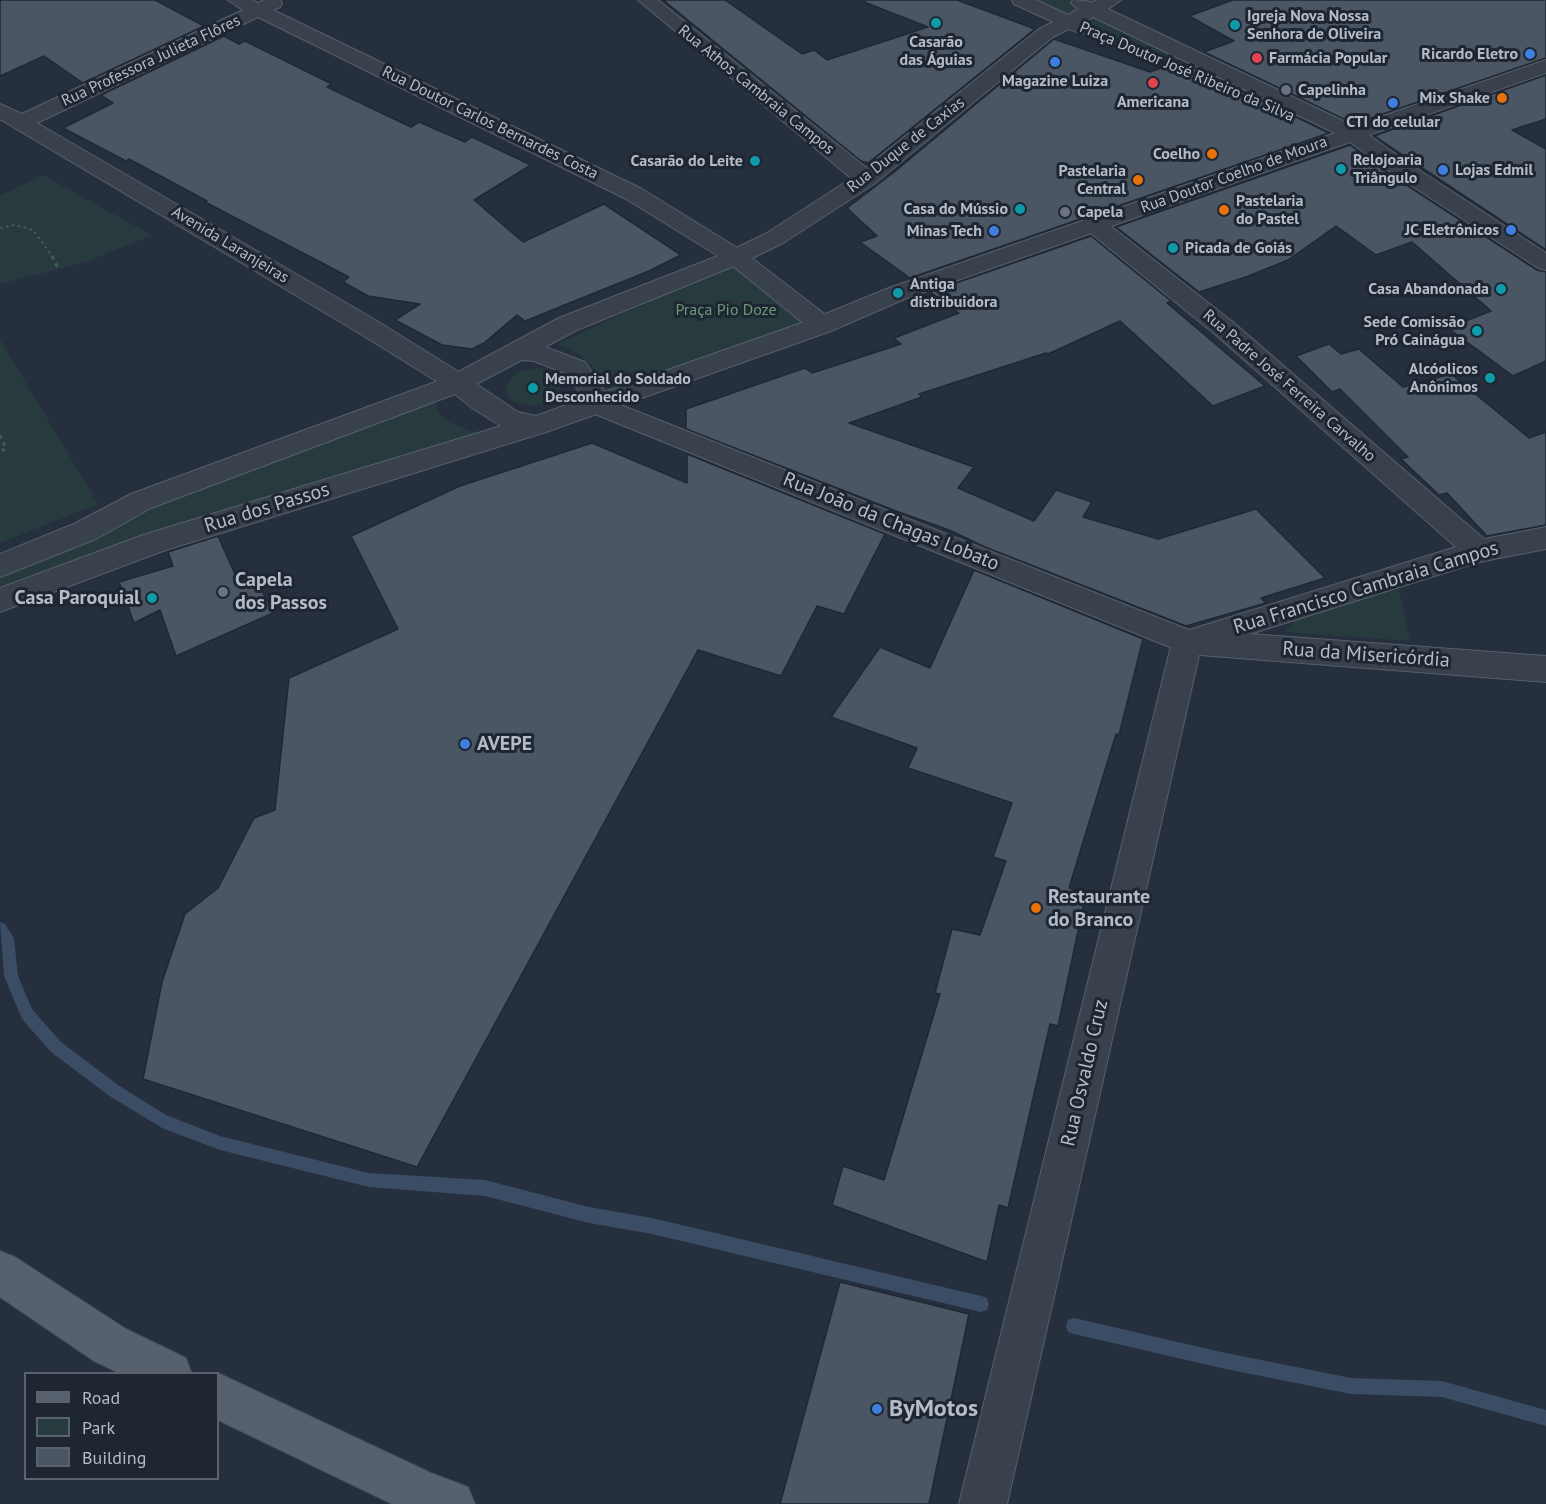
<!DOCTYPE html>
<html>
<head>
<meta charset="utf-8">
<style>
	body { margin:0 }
	#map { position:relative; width:1546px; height:1504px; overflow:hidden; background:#252f3d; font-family:"PT Sans",sans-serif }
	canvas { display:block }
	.legend { position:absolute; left:24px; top:1372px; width:195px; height:108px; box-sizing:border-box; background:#1e2632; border:2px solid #5a626e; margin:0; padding:8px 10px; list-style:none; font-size:18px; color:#b5bcc8 }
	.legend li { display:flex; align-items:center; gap:12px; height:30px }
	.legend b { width:30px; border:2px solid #5a626e }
</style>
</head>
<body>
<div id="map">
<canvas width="1546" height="1504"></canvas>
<ul class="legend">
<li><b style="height:8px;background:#57606d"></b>Road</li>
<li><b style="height:16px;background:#273b3e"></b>Park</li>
<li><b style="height:16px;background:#4b5665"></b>Building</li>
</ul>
</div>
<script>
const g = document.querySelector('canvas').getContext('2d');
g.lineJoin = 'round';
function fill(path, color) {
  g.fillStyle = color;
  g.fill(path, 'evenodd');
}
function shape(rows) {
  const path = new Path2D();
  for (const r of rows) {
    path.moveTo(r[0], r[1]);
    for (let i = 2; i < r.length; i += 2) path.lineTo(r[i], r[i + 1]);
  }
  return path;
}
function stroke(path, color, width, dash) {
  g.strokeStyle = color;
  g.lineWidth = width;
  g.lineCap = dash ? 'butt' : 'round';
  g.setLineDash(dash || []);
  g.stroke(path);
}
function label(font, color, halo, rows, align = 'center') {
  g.font = font + ' "PT Sans",sans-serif';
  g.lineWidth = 6;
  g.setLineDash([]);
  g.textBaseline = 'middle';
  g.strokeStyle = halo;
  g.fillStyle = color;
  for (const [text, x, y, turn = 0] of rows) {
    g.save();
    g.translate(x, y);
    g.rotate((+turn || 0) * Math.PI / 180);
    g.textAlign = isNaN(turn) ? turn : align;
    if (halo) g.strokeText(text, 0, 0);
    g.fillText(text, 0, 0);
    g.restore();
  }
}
const green = shape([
	[1022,0,1074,0,1309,111,1303,118,1296,118],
	[43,175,146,232,150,236,86,262,0,284,0,196],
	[734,263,810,324,598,394,599,381,593,366,578,354,557,344],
	[0,339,98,504,0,543],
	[536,368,553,372,558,377,560,388,557,394,544,403,535,405,526,406,511,400,505,389,511,377,518,372],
	[435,398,438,413,449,422,484,436,0,597,0,568,136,507],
	[1398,584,1410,641,1284,632,1296,619]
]);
const stream = shape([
	[0,922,5,924,14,938,18,976,32,1009,61,1042,118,1085,166,1115,220,1136,369,1173,485,1180,589,1207,652,1218,981,1296,987,1298,989,1304,987,1310,981,1312,652,1234,589,1223,485,1196,369,1187,220,1150,162,1128,108,1095,51,1052,22,1019,4,976,0,922],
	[1074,1318,1221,1352,1351,1378,1442,1381,1546,1410,1546,1426,1442,1397,1351,1394,1221,1368,1074,1334,1068,1332,1066,1326,1068,1320,1074,1318]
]);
const building = shape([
	[0,0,155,0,204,26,83,83,44,56,0,76,0,0],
	[663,0,725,0,802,54,814,50,827,60,928,27,864,2,865,0,957,0,1035,29,868,163,861,161,663,0],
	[1233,0,1546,0,1546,58,1354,124,1204,52,1234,41,1189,16,1233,0],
	[224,36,239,44,245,41,332,84,327,87,411,127,419,122,465,142,472,137,531,165,474,200,523,242,604,204,681,255,649,271,525,321,517,315,484,343,472,349,442,345,395,320,420,304,368,296,343,282,349,277,205,202,207,201,129,159,126,161,63,128,113,103,101,95,224,36],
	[1054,39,1150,72,1180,61,1329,133,910,278,860,242,877,236,847,208,893,173,1054,39],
	[1546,75,1546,119,1512,130,1546,149,1546,250,1374,136,1546,75],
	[1350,145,1388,173,1537,270,1546,272,1546,361,1513,376,1448,328,1491,311,1412,242,1376,255,1336,226,1288,260,1246,277,1199,292,1116,227,1350,145],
	[1091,236,1171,301,1167,303,1265,386,1213,406,1120,321,1048,354,1046,353,919,394,922,397,849,423,974,467,958,488,1034,521,1056,490,1092,502,1083,517,1158,539,1256,509,1325,578,1261,598,1266,603,1186,626,985,547,949,530,896,511,686,429,686,409,805,368,812,373,901,344,894,338,959,313,930,292,1091,236],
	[1329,344,1341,354,1359,349,1403,387,1451,374,1529,438,1546,432,1546,525,1487,536,1447,493,1439,495,1401,459,1408,457,1340,389,1332,392,1296,356,1329,344],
	[592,443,687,483,687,454,885,534,844,614,817,606,781,676,698,650,417,1167,143,1079,162,982,185,914,218,888,254,818,275,810,289,678,398,629,351,536,460,486,592,443],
	[218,536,238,581,254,575,273,613,176,656,160,610,134,623,119,582,173,566,168,552,218,536],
	[974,570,1143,639,1119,735,1116,734,1069,888,1086,893,1058,1026,1050,1024,1008,1208,999,1205,987,1262,832,1205,843,1166,884,1180,940,994,935,993,952,929,980,935,1006,861,993,857,1012,803,908,768,917,748,831,717,880,647,930,668,974,570],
	[840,1282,969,1314,929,1504,780,1504,840,1282]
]);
const pathFar1 = shape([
	[873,111,873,117,887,122],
	[0,228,15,225,33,230,53,257]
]);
const path = shape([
	[52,256,58,268],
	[0,435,6,449,0,451]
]);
const minor = shape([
	[228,0,252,0,258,3,264,0,280,0,282,3,280,7,273,10,642,189,744,252,831,319,834,325,831,331,822,333,813,331,728,262,626,199,258,17,37,123,377,321,467,377,471,383,467,389,458,392,449,389,359,333,0,119,0,104,22,114,243,10,228,0],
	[638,0,658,0,874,174,877,179,874,184,866,186,858,184,638,0],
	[1095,218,1103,220,1234,323,1484,539,1546,527,1546,549,1479,562,1250,634,1546,656,1546,682,1187,654,585,410,581,404,585,398,594,395,603,398,1189,630,1456,547,1216,335,1087,230,1084,225,1087,220,1095,218]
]);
const tertiary = shape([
	[1012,0,1036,0,1068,15,1078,9,1071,3,1073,0,1093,2,1097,0,1121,0,1108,9,1354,126,1546,60,1546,73,1369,135,1405,161,1546,253,1546,270,1538,268,1389,171,1350,142,907,298,831,331,546,432,163,551,0,612,0,588,143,535,501,426,472,408,455,394,151,508,96,539,0,577,0,554,76,523,131,494,449,377,559,318,728,252,767,233,858,174,1039,29,1053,22,1014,4,1012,0],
	[1093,17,1335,133,889,288,813,319,605,392,585,362,545,347,577,330,744,262,783,243,874,184,1053,37,1069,29,1082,34,1089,32,1092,28,1084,22,1093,17],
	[522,360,534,361,567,374,578,390,580,400,536,416,518,412,476,384,522,360],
	[1187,630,1198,633,1202,642,1007,1504,959,1504,1172,642,1176,633,1187,630]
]);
const primary = shape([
	[0,1251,15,1257,126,1329,186,1358,192,1374,121,1374,94,1361,0,1297,0,1251],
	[218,1373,431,1473,468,1487,475,1504,392,1504,218,1420,218,1373]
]);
const markers = [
	[936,23,6,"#0f9aa8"],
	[1235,25,6,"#0f9aa8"],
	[1530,54,6,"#3f7fe0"],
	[1257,58,6,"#e0444e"],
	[1055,62,6,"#3f7fe0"],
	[1153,83,6,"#e0444e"],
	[1286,90,6,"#6b7280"],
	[1502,98,6,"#e8710a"],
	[1393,103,6,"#3f7fe0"],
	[1212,154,6,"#e8710a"],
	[755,161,6,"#0f9aa8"],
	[1341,169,6,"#0f9aa8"],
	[1443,170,6,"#3f7fe0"],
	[1138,180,6,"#e8710a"],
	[1020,209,6,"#0f9aa8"],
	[1224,210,6,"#e8710a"],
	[1065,212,6,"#6b7280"],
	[1511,230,6,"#3f7fe0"],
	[994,231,6,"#3f7fe0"],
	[1173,248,6,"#0f9aa8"],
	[1501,289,6,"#0f9aa8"],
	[898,293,6,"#0f9aa8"],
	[1477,331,6,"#0f9aa8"],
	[1490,378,6,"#0f9aa8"],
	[533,388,6,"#0f9aa8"],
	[223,592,6,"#6b7280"],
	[152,598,6,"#0f9aa8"],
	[465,744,6,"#3f7fe0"],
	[1036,908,6,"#e8710a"],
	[877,1409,6,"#3f7fe0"]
];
const farPoinames = [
	["Igreja Nova Nossa",1247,16,"left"],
	["Senhora de Oliveira",1247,34,"left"],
	["Casarão",936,42,"center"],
	["das Águias",936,60,"center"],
	["Ricardo Eletro",1518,54],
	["Farmácia Popular",1269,58,"left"],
	["Magazine Luiza",1055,81,"center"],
	["Capelinha",1298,90,"left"],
	["Mix Shake",1490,98],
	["Americana",1153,102,"center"],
	["CTI do celular",1393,122,"center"],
	["Coelho",1200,154],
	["Relojoaria",1353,160,"left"],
	["Triângulo",1353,178,"left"],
	["Casarão do Leite",743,161],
	["Lojas Edmil",1455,170,"left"],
	["Pastelaria",1126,171],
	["Central",1126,189],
	["Pastelaria",1236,201,"left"],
	["do Pastel",1236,219,"left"],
	["Casa do Mússio",1008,209],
	["Capela",1077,212,"left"],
	["JC Eletrônicos",1499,230],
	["Minas Tech",982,231],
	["Picada de Goiás",1185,248,"left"],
	["Antiga",910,284,"left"],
	["distribuidora",910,302,"left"],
	["Casa Abandonada",1489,289],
	["Sede Comissão",1465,322],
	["Pró Cainágua",1465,340],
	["Alcóolicos",1478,369],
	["Anônimos",1478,387],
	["Memorial do Soldado",545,379,"left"],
	["Desconhecido",545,397,"left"]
];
const farStreetnames = [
	["Rua Professora Julieta Flôres",151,61,-25],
	["Praça Doutor José Ribeiro da Silva",1187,72,23],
	["Rua Athos Cambraia Campos",756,90,39],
	["Rua Doutor Carlos Bernardes Costa",490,123,26],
	["Rua Duque de Caxias",906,145,-38],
	["Rua Doutor Coelho de Moura",1234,175,-20],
	["Avenida Laranjeiras",230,245,31],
	["Rua Padre José Ferreira Carvalho",1289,386,41]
];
const farParknames = [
	["Praça Pio Doze",726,310]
];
const streetNames = [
	["Rua dos Passos",267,508,-17],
	["Rua João da Chagas Lobato",891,522,22],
	["Rua Francisco Cambraia Campos",1366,588,-17],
	["Rua da Misericórdia",1366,655,4],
	["Rua Osvaldo Cruz",1085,1073,-77]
];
const poiNames = [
	["Capela",235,580],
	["dos Passos",235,603],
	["Casa Paroquial",140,598,"right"],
	["AVEPE",477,744],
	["Restaurante",1048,897],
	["do Branco",1048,920]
];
const nearPoinames = [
	["ByMotos",889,1409]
];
fill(green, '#273b3e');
fill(stream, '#3b4c65');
fill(building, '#4b5665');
stroke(building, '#202834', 1.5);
stroke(minor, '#575f6b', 2);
stroke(tertiary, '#575f6b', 2);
stroke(primary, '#424a56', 2);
stroke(pathFar1, '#45585b', 2, [3, 3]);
stroke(path, '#45585b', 3, [4, 4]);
fill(minor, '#39414d');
fill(tertiary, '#39414d');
fill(primary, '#57606d');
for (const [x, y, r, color] of markers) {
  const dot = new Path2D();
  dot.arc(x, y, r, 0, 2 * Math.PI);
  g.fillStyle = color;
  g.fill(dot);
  stroke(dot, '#1e2632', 2);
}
label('bold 16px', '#b5bcc8', '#1e2632', farPoinames, 'right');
label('16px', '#b5bcc8', '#1e2632', farStreetnames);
label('16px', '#6d9878', '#1e2632', farParknames);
label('20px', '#b5bcc8', '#1e2632', streetNames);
label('bold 20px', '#b5bcc8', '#1e2632', poiNames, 'left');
label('bold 24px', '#b5bcc8', '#1e2632', nearPoinames, 'left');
</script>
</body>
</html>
